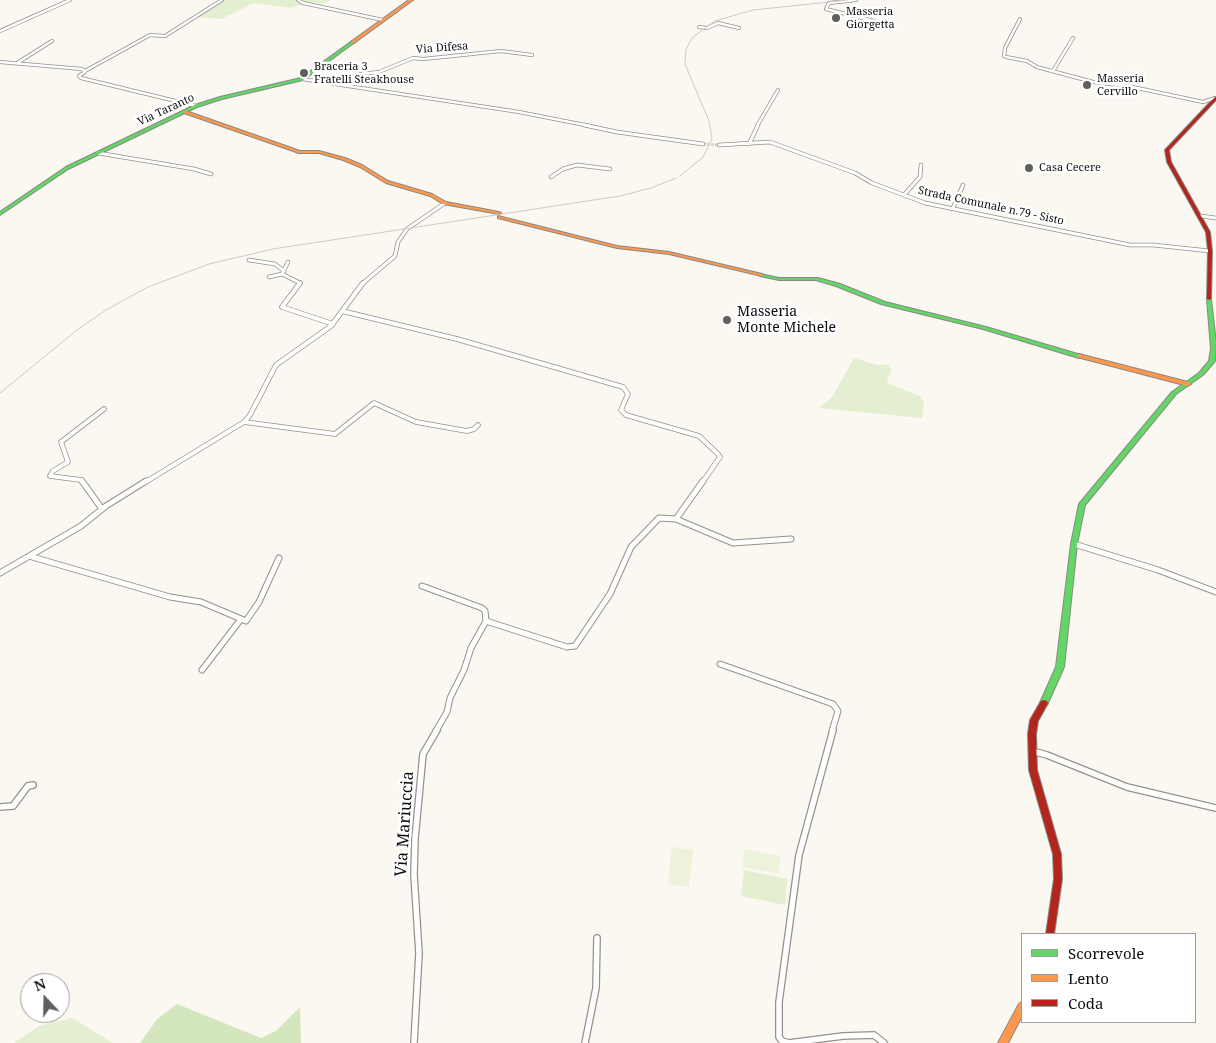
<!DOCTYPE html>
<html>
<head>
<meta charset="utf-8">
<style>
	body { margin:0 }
	#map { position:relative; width:1216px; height:1043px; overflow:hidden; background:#faf8f0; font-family:"Noto Serif",serif }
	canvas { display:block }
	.legend { position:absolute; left:1021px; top:933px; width:175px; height:90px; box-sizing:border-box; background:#fff; border:1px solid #9e9e9e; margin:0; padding:6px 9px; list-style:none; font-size:15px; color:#0c0c0c }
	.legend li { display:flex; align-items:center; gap:10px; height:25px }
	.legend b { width:25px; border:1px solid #9e9e9e }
	.north { position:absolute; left:20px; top:973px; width:50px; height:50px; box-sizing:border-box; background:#fff; border:1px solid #9e9e9e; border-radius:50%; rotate:339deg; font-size:14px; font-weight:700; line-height:20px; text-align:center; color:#0c0c0c }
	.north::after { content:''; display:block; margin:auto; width:18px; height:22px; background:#5f5f5c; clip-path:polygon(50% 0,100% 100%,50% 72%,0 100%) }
</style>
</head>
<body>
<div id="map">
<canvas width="1216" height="1043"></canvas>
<ul class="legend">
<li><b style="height:6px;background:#63d668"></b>Scorrevole</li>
<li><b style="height:6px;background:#ff974d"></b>Lento</li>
<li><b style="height:6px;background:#b3261e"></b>Coda</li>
</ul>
<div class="north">N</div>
</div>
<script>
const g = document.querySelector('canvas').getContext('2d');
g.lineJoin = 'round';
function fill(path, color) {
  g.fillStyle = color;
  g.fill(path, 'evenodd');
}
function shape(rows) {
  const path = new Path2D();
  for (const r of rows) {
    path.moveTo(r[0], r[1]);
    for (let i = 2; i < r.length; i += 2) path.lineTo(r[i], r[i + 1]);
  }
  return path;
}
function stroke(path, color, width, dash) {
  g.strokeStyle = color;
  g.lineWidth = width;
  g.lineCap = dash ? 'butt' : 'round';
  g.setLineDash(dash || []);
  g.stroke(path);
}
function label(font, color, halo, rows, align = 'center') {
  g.font = font + ' "Noto Serif",serif';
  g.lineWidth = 5;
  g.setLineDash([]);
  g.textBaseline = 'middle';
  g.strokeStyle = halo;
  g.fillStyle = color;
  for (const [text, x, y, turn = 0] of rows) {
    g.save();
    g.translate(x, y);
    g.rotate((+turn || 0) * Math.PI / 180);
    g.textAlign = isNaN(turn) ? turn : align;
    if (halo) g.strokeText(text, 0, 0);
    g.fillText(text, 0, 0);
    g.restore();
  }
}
const green = shape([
	[226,0,330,0,323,4,309,2,291,8,254,3,221,19,199,17],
	[854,358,877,365,889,365,891,371,887,380,889,384,920,396,924,403,922,418,819,408,833,396],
	[744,870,787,879,785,905,741,896],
	[72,1018,113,1043,14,1043,39,1026]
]);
const forest = shape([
	[177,1004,261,1038,276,1031,300,1007,301,1043,140,1043,157,1019]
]);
const pitch = shape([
	[672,847,693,850,689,887,668,884],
	[744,849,780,856,779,874,743,867]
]);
const streetTunnel = shape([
	[703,144,719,145]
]);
const streetFar4 = shape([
	[298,0,303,3,383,20],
	[856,0,829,3,826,9,874,21],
	[1020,19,1005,48,1004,56,1006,57,1027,61,1037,67,1093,82,1128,86,1203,102,1215,98],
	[699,27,707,28,718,23,739,28],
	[0,31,70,0],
	[0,62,82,69,85,72,79,76,81,78,196,106],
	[17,63,52,41],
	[85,71,150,35,165,36,222,0],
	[1053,71,1073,38],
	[302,79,519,112,590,126],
	[330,83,360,74,379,72,413,58,423,59,501,51,532,55],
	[757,126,778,90]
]);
const streetFar3 = shape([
	[584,125,617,132,703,144],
	[749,144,758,125],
	[719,145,770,142,855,173,872,183,925,203,1130,245,1153,245,1210,251],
	[98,153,194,169,211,174],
	[551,177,563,169,577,165,610,169],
	[904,195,920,177,921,165],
	[953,208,963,185],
	[1201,216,1216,218],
	[249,260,275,264,284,271],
	[282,274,300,283,299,284],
	[269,277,282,274,288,262],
	[362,284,395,256,398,242,407,229,445,203]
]);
const streetFar2 = shape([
	[300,283,282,307,333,324],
	[342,311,457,339,623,387,628,394,621,410,626,415,699,436,718,454,720,457,702,483],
	[244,422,335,434,374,403,416,422,467,431,474,429,478,425],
	[83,483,81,480,50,476,53,471,68,462,61,442,104,409],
	[144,483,244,422,250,415,276,365,331,326,363,283]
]);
const streetFar1 = shape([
	[82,481,102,509],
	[676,519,733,543,791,539],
	[1074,544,1158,570,1216,592],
	[29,556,170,597,201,602,246,621,259,602,279,558],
	[0,573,81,526,106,506,146,481],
	[422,586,482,608,485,611,486,621],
	[486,621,567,647,575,646,610,594,631,547,659,518,676,519,703,481],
	[720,664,833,704,838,711,832,731],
	[202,670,241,619],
	[436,731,447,712,450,698,464,670,471,648,486,621]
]);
const street = shape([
	[833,730,799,855,779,1002,779,1037,782,1041,789,1043,843,1036,874,1035,884,1043],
	[1032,751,1047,755,1127,787,1216,808],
	[0,807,13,806,28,786,33,785],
	[414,1043,419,953,414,875,415,839,423,754,437,730],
	[585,1043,596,988,597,938]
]);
const fast = shape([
	[352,41,355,42,303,80,222,99,197,107,68,169,0,215,0,212,66,167,195,105,220,97,301,78,352,41],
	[760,274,779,278,818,278,840,284,885,302,986,327,1081,355,1082,356,1079,358,983,329,881,304,836,286,816,280,779,280,760,276,760,274],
	[1207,298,1211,298,1211,299,1216,343,1215,361,1203,375,1176,394,1085,505,1077,544,1064,667,1047,705,1044,706,1041,705,1040,703,1056,667,1071,544,1079,504,1172,392,1199,373,1209,361,1211,349,1207,299,1207,298]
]);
const slow = shape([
	[409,0,413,0,354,43,352,43,352,41,409,0],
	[184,111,186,111,300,151,319,151,345,158,362,165,388,181,432,194,446,202,499,212,501,213,499,214,443,204,430,196,386,183,360,167,343,160,319,153,299,153,184,113,184,111],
	[498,216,617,246,669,252,762,274,764,275,762,276,669,254,617,248,498,218,498,216],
	[1079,354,1188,382,1191,384,1188,386,1077,357,1077,355,1079,354],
	[1022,1002,1022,1016,1008,1043,998,1043,1019,1004,1022,1002]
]);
const jam = shape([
	[1215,97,1216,97,1216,100,1169,150,1171,162,1210,232,1212,251,1211,299,1209,300,1207,299,1208,251,1206,232,1167,162,1165,150,1215,97],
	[1044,700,1047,701,1048,703,1038,721,1036,734,1037,770,1061,854,1062,879,1054,934,1046,934,1054,879,1053,854,1029,770,1028,734,1030,720,1041,701,1044,700]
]);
const rail = shape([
	[680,176,703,157,712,139,709,121,685,64,686,49,693,37,715,21,753,10,848,0],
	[0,393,77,330,106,310,148,287,209,264,273,249,620,196,651,188,676,178]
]);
const markers = [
	[836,18,5,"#5f5f5c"],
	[304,73,5,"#5f5f5c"],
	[1087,85,5,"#5f5f5c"],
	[1029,168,5,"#5f5f5c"],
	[727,320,5,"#5f5f5c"]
];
const farPoinames = [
	["Masseria",846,12],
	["Giorgetta",846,25],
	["Braceria 3",314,67],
	["Fratelli Steakhouse",314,80],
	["Masseria",1097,79],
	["Cervillo",1097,92],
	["Casa Cecere",1039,168]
];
const farStreetnames = [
	["Via Difesa",442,48,-4],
	["Via Taranto",166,110,-25],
	["Strada Comunale n.79 - Sisto",991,206,12]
];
const poiNames = [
	["Masseria",737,312],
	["Monte Michele",737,328]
];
const nearStreetnames = [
	["Via Mariuccia",405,824,-86]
];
fill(green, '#e3efd0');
fill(forest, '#d4e6be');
fill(pitch, '#edf3da');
stroke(streetTunnel, '#d6d5ce', 3, [3, 1]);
stroke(streetFar4, '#93928f', 4);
stroke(streetFar3, '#93928f', 4.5);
stroke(streetFar2, '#93928f', 5.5);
stroke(streetFar1, '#93928f', 7);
stroke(street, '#93928f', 8);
stroke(fast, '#8a8985', 2);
stroke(slow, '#8a8985', 2);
stroke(jam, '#8a8985', 2);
stroke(streetFar4, '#fefefd', 2.5);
stroke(streetFar3, '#fefefd', 3);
stroke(streetFar2, '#fefefd', 4);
stroke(streetFar1, '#fefefd', 5);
stroke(street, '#fefefd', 5.5);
fill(fast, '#63d668');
fill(slow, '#ff974d');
fill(jam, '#b3261e');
stroke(rail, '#d6c5c5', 1);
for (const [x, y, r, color] of markers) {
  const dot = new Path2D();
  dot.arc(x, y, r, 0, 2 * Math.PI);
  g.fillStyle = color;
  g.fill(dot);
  stroke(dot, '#fff', 2);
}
label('11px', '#0c0c0c', '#fff', farPoinames, 'left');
label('11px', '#0c0c0c', '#fff', farStreetnames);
label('14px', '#0c0c0c', '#fff', poiNames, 'left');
label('16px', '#0c0c0c', '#fff', nearStreetnames);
</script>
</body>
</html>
